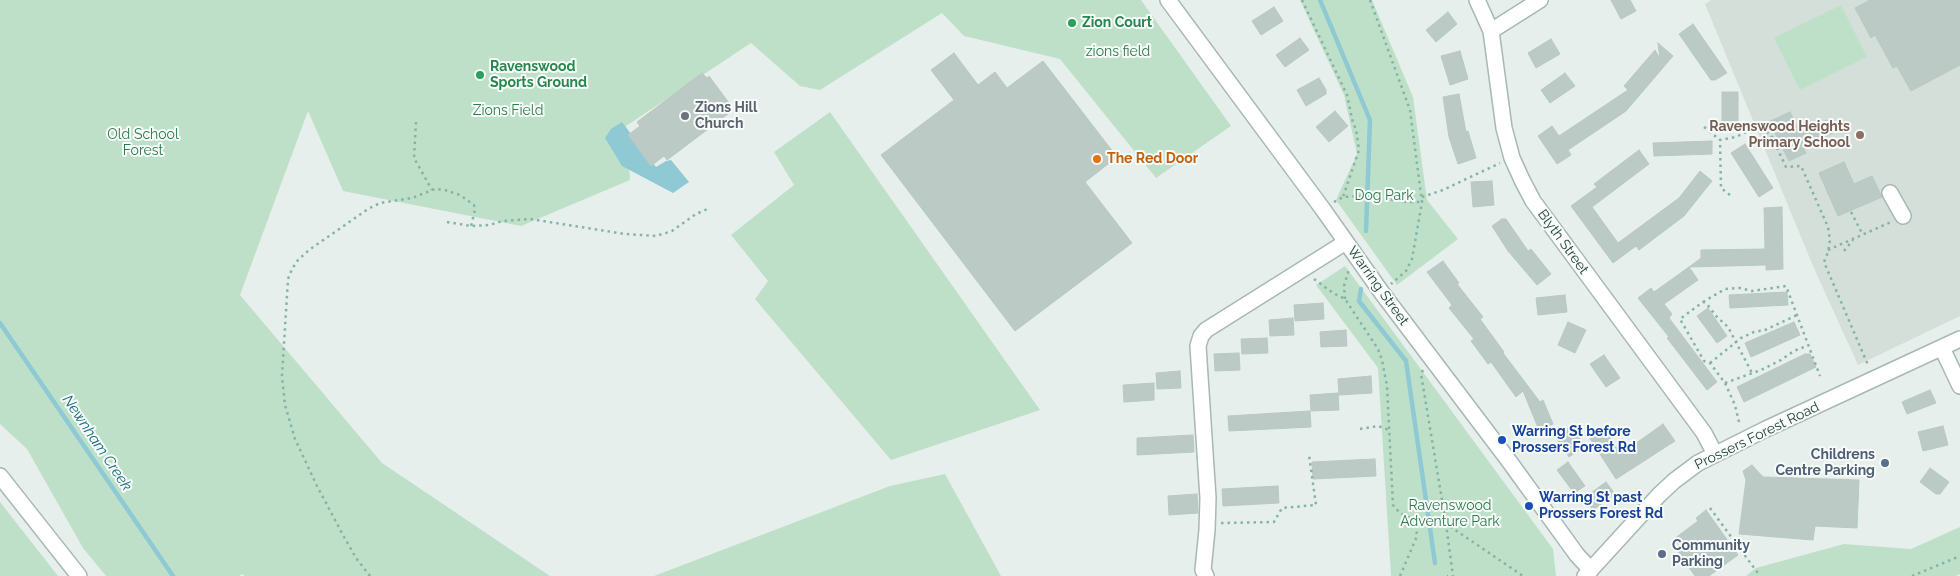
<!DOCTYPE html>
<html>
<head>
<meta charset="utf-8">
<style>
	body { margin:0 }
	canvas { display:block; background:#e6efeb }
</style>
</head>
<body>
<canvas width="1960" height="576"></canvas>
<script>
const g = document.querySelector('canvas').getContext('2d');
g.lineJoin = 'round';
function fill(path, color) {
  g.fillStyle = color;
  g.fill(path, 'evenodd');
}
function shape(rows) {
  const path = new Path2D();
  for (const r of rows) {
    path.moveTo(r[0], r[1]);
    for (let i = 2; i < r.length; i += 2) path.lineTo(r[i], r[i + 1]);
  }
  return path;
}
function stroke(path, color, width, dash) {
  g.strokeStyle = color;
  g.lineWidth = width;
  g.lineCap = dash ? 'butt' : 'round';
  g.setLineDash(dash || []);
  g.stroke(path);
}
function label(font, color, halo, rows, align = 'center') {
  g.font = font + ' Raleway,sans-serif';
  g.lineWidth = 4;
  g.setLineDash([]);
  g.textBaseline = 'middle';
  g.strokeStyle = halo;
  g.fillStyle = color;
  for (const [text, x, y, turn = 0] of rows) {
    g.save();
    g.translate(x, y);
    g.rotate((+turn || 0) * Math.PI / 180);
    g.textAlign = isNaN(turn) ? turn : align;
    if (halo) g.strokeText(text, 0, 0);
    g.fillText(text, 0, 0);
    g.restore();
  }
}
const built = shape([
	[1711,0,1960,0,1960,316,1858,365,1813,266,1705,4]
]);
const green = shape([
	[0,0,1141,0,1231,126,1156,178,1060,59,964,36,942,13,820,90,800,86,751,43,626,126,630,180,521,226,343,191,308,111,240,295,382,463,550,576,245,576,242,574,239,576,106,576,83,548,27,449,0,424],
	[1300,0,1372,0,1413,97,1427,200,1458,239,1397,285,1336,200,1357,154,1344,95],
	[1841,5,1867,57,1800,90,1774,38],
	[830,112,1040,410,891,460,755,299,768,281,731,235,794,185,774,152],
	[1345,266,1553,549,1556,576,1391,576,1378,368,1316,285],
	[945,474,1001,576,654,576,890,486],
	[0,502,44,558,58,576,0,576],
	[1960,527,1960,574,1956,576,1746,576,1756,568,1844,544,1911,549]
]);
const water = shape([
	[622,122,656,167,666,161,671,160,689,182,673,193,622,166,605,138,611,129]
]);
const stream = shape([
	[1320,0,1370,120,1366,231],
	[1361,289,1359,301,1406,361,1435,563],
	[0,323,173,576]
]);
const building = shape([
	[1611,0,1630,0,1636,11,1621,19,1611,0],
	[1870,0,1960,0,1960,65,1911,91,1897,66,1893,68,1875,35,1871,38,1855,8,1870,0],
	[1274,7,1283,21,1261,35,1252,21,1274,7],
	[1448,12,1457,24,1436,42,1426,30,1448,12],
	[1693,24,1727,73,1715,80,1711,80,1679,34,1693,24],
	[1300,38,1309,50,1285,67,1276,55,1300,38],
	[1551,39,1560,54,1536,68,1528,53,1551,39],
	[1658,43,1673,56,1626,111,1568,150,1571,155,1557,164,1538,136,1552,126,1559,136,1628,90,1624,86,1655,50,1660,59,1658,43],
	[1460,51,1468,79,1450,85,1441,56,1460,51],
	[954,53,978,85,995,72,1007,88,1043,61,1117,157,1085,182,1132,243,1015,331,881,155,954,100,931,70,954,53],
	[702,73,707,78,709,76,729,103,728,105,732,111,667,160,664,156,651,166,628,135,640,126,637,122,702,73],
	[1565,73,1575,86,1550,103,1541,90,1565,73],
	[1319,78,1326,90,1326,94,1306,106,1297,90,1319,78],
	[1722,92,1738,92,1738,126,1722,126,1722,92],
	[1459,94,1466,132,1468,131,1476,158,1458,164,1449,137,1443,97,1459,94],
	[1335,111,1348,126,1329,142,1316,127,1335,111],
	[1790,112,1800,133,1827,120,1833,133,1803,147,1806,153,1789,161,1772,127,1775,125,1762,125,1790,112],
	[1712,141,1712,154,1654,156,1653,143,1712,141],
	[1745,144,1773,188,1759,197,1731,153,1745,144],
	[1639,150,1649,164,1592,207,1618,243,1679,198,1700,171,1712,181,1684,216,1639,250,1636,246,1613,263,1571,206,1597,187,1594,184,1639,150],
	[1844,162,1854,184,1872,176,1882,197,1838,216,1819,173,1844,162],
	[1492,181,1494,205,1473,207,1471,182,1492,181],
	[1782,207,1783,269,1766,270,1766,265,1689,267,1701,258,1701,250,1765,249,1764,208,1782,207],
	[1502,219,1506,219,1528,251,1531,249,1551,274,1537,285,1508,251,1492,226,1502,219],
	[1443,261,1459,283,1457,284,1483,317,1480,319,1504,352,1503,353,1540,402,1543,400,1553,424,1539,430,1523,391,1516,397,1491,362,1488,364,1471,341,1474,339,1449,308,1452,305,1427,272,1443,261],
	[1689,267,1698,280,1664,304,1672,314,1669,318,1717,382,1707,390,1667,338,1669,337,1638,298,1651,288,1654,292,1689,267],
	[1787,292,1788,305,1730,308,1729,295,1787,292],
	[1565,295,1567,312,1538,315,1536,298,1565,295],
	[1323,303,1324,319,1295,321,1294,305,1323,303],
	[1708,308,1727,336,1717,343,1697,316,1708,308],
	[1293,318,1294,335,1270,336,1269,320,1293,318],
	[1568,322,1586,330,1575,353,1558,345,1568,322],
	[1794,322,1800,335,1751,357,1745,343,1794,322],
	[1346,330,1347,346,1321,347,1320,332,1346,330],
	[1267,338,1268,353,1242,354,1241,339,1267,338],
	[1239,353,1240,370,1215,371,1214,354,1239,353],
	[1805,354,1810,354,1816,367,1744,402,1737,387,1805,354],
	[1604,355,1620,378,1606,387,1590,364,1604,355],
	[1180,371,1181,388,1157,389,1156,373,1180,371],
	[1371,376,1372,393,1339,395,1338,379,1371,376],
	[1154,383,1154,400,1124,402,1123,385,1154,383],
	[1930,390,1936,403,1907,414,1902,402,1930,390],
	[1338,393,1339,410,1311,411,1310,395,1338,393],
	[1310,411,1311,427,1229,431,1228,416,1310,411],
	[1663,424,1675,441,1616,479,1589,437,1603,427,1621,454,1663,424],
	[1571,426,1585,446,1569,457,1555,436,1571,426],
	[1943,426,1948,445,1923,451,1918,432,1943,426],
	[1193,435,1194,452,1137,455,1137,438,1193,435],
	[1375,459,1376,476,1313,479,1312,462,1375,459],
	[1568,462,1585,486,1574,493,1557,470,1568,462],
	[1752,465,1763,477,1859,480,1857,528,1815,526,1813,540,1739,534,1746,480,1743,471,1752,465],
	[1930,468,1949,482,1940,494,1936,494,1920,482,1930,468],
	[1606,482,1615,494,1593,510,1584,498,1606,482],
	[1278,486,1279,503,1223,506,1222,489,1278,486],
	[1197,494,1198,513,1169,515,1168,496,1197,494],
	[1706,510,1738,555,1709,576,1695,576,1678,552,1682,549,1674,539,1698,521,1696,518,1706,510]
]);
const path = shape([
	[1302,0,1347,95,1353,123,1356,129,1359,150,1343,197],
	[1370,0,1410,110,1422,202,1412,259,1406,271,1391,284],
	[416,122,414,158,432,190],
	[1704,127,1720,140],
	[1730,195,1721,188,1720,140,1736,137,1758,126,1771,135,1786,167,1801,166,1828,227,1830,240,1828,252,1824,262,1868,365],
	[1422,197,1443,190,1500,163],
	[1334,202,1343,197,1363,196,1408,202,1422,202],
	[1851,212,1863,235],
	[447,222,471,226,489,225,503,221,530,219,625,234,656,236,672,231,696,214,710,208],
	[1828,250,1891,222],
	[1844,251,1853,240],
	[1314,279,1333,293,1345,299,1378,349,1382,360,1387,386,1393,505,1400,513,1410,518,1434,518,1442,521,1523,576],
	[1345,299,1344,286,1349,269],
	[1703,302,1725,289,1740,288,1752,291,1786,286,1820,376],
	[1710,363,1741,338,1754,332,1765,330,1797,315],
	[1423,370,1421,374,1446,524,1453,576],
	[1725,383,1761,370,1781,360,1794,351,1809,345],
	[1739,422,1735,405,1725,383,1710,363,1704,361,1680,319,1703,302,1706,303,1717,317,1728,327,1752,373],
	[1360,429,1378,426,1389,430],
	[1710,508,1760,576],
	[1221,523,1274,522,1282,508,1316,505,1309,455],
	[370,576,356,558,343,535,317,486,295,439,285,405,282,376,288,279,292,269,298,260,309,250,368,209,380,203,412,198,435,189,445,190,460,195,474,205,475,210,471,226],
	[1400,576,1417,536,1415,519],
	[1447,576,1448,576],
	[1912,576,1960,556]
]);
const minor = shape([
	[1168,0,1322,208,1382,293,1509,461,1577,555,1591,570],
	[1477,0,1491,31,1504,128,1512,158,1522,180,1533,201,1704,433,1715,454],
	[1491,31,1540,0],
	[1890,193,1903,216],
	[1942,348,1960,386],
	[0,476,79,576],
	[1206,576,1203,570,1207,530,1208,498,1198,346,1201,336,1206,330,1346,242],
	[1585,576,1659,495,1674,481,1698,463,1766,429,1960,339]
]);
const markers = [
	[1072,23,5,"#2e9e5b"],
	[480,75,5,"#2e9e5b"],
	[685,116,5,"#6b7280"],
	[1860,135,5,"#8d6e63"],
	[1097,159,5,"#e8710a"],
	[1502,440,5,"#1a4fb4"],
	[1885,463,5,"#5c6f8a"],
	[1529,506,5,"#1a4fb4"],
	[1662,554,5,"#5c6f8a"]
];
const leisureNames = [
	["Zion Court",1082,23],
	["Ravenswood",490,67],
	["Sports Ground",490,83]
];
const parkNames = [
	["zions field",1118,52],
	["Zions Field",508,111],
	["Old School",143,135],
	["Forest",143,151],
	["Dog Park",1384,196],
	["Ravenswood",1450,506],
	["Adventure Park",1450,522]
];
const worshipNames = [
	["Zions Hill",695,108],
	["Church",695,124]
];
const educationNames = [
	["Ravenswood Heights",1850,127],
	["Primary School",1850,143]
];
const foodNames = [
	["The Red Door",1107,159]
];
const streetNames = [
	["Blyth Street",1563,242,54],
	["Warring Street",1378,286,54],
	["Prossers Forest Road",1757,436,-26]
];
const transitNames = [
	["Warring St before",1512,432],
	["Prossers Forest Rd",1512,448],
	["Warring St past",1539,498],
	["Prossers Forest Rd",1539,514]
];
const serviceNames = [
	["Childrens",1875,455],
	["Centre Parking",1875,471],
	["Community",1672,546,"left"],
	["Parking",1672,562,"left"]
];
const waterNames = [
	["Newnham Creek",97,443,56]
];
fill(built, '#d4dfda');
fill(green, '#bfe0c8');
fill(water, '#8ec9d4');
stroke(stream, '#8ec9d4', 4.5);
fill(building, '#bbcac4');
stroke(building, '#b8c9c2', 1);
stroke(minor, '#a8b8b2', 18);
stroke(path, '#86b3a5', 2.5, [2.5, 4]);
stroke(minor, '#fff', 15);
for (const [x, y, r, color] of markers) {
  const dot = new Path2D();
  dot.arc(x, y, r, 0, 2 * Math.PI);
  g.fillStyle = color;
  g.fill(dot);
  stroke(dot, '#f7fbf9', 2);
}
label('bold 14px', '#27864d', '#f7fbf9', leisureNames, 'left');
label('14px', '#2d7a4b', '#f7fbf9', parkNames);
label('bold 14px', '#5b616d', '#f7fbf9', worshipNames, 'left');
label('bold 14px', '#785e54', '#f7fbf9', educationNames, 'right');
label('bold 14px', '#c56008', '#f7fbf9', foodNames, 'left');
label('14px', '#24423a', '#f7fbf9', streetNames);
label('bold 14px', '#164399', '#f7fbf9', transitNames, 'left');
label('bold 14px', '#4e5e75', '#f7fbf9', serviceNames, 'right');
label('italic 15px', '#1c6f80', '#f7fbf9', waterNames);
</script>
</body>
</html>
